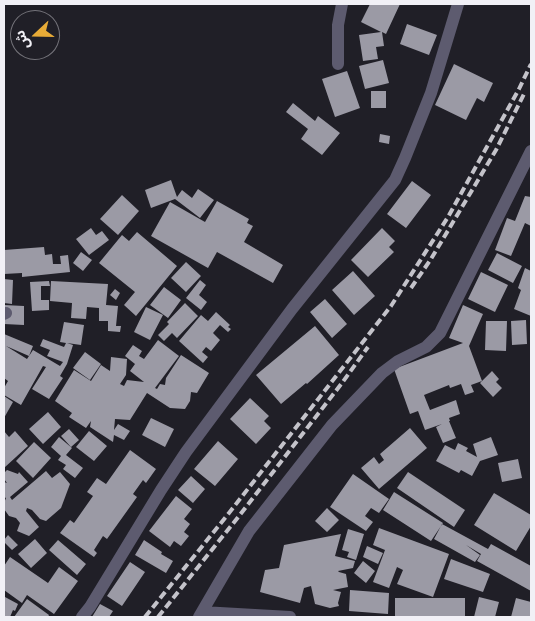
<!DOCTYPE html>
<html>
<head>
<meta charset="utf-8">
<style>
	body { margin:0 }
	#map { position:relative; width:535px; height:621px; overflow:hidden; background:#201f27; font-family:Helvetica,"Noto Sans Arabic",sans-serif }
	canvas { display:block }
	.frame { position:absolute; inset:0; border:5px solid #f1f0f6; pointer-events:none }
	.north { position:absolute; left:10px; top:10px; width:50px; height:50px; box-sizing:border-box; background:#201f27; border:1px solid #74737a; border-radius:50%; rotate:249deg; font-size:14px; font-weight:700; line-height:20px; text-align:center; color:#f1f0f6 }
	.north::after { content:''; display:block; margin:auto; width:18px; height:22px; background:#e8ab37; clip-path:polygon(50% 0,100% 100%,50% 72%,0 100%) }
</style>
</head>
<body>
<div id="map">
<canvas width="535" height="621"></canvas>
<div class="frame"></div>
<div class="north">ش</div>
</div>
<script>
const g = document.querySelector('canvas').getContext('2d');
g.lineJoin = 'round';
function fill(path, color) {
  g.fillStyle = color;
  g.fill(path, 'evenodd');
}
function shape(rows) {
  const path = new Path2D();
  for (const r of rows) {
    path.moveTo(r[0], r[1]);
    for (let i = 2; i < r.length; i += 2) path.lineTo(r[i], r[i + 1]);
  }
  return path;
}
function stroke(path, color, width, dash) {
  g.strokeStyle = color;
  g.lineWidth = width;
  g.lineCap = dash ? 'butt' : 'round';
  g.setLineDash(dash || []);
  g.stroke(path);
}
const building = shape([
	[370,4,400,4,386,34,382,32,384,46,376,47,378,59,363,61,359,35,381,32,361,22],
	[407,24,437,35,429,55,400,44],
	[383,60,389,83,365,89,359,66],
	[454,64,493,83,484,102,477,98,466,120,435,105],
	[347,71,360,108,335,117,322,79],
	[371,91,386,91,386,108,371,108],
	[293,103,315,121,318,116,340,133,322,155,301,139,308,129,286,112],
	[380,134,390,136,389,144,379,142],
	[171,180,177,197,182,190,192,198,198,189,214,200,200,218,175,199,151,208,145,190],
	[412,181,431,195,406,228,387,214],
	[122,195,139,211,118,235,100,219],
	[525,196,531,197,531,226,525,223,511,256,495,250,507,218,515,221],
	[217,201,249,219,247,223,253,226,244,242,283,265,273,283,217,252,208,268,151,236,170,202,205,222],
	[91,228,96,235,102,231,109,240,89,255,76,239],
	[382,228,395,241,389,247,394,252,368,277,351,260],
	[137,232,177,266,136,316,124,305,135,292,99,263,122,235,129,241],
	[44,247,45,255,52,254,53,264,61,264,60,256,68,255,70,272,22,277,22,273,4,274,4,250],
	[81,252,92,260,83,271,73,263],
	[497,253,522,266,513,283,488,270],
	[186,262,201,276,186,292,171,278],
	[525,268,531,271,531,316,514,309,521,290,518,288],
	[353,271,375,296,354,315,332,290],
	[481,272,508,285,495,312,468,299],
	[4,279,13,280,12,304,4,303],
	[200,280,206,285,199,295,207,302,201,310,186,298],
	[49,281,50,286,41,286,41,300,49,300,49,310,32,311,30,282],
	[51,281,108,284,106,305,118,306,116,326,121,326,120,332,108,331,108,321,99,321,99,308,87,307,86,319,71,318,72,303,50,301],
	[164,287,181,300,168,318,150,305],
	[115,289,120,293,116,300,110,295],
	[325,299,347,324,332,338,310,312],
	[185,303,198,316,177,338,172,333,164,341,158,335,169,324,167,322],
	[4,305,24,306,24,325,4,324],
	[463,305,483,314,469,346,482,381,471,385,474,392,465,395,461,384,450,388,449,385,424,395,430,410,456,400,460,414,449,418,450,421,449,421,456,438,443,443,436,427,442,424,425,430,418,411,410,414,394,369,463,343,449,338],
	[146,307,163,315,150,340,134,332],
	[216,312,230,325,228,327,231,329,228,332,220,325,213,333,220,340,211,351,206,347,202,352,208,357,203,363,179,341,201,315,208,321],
	[526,320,527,344,512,345,511,321],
	[486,321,507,321,506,351,485,350],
	[64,322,84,325,81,345,67,343,73,345,67,364,60,376,63,378,49,399,32,389,46,367,43,366,21,405,4,395,4,388,8,381,4,378,4,334,33,346,29,356,6,346,27,359,33,350,60,366,63,362,47,356,50,350,40,346,43,339,64,347,66,343,60,342],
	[315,326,339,355,307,384,306,383,281,404,256,375],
	[158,340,179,356,155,388,157,389,160,384,165,385,166,378,181,355,209,373,197,393,191,392,190,401,185,409,170,408,147,393,130,420,115,419,114,430,118,424,130,431,124,440,114,435,113,442,90,427,91,421,86,428,69,417,72,413,55,401,74,370,91,381,101,365,110,371,111,357,127,359,126,375,120,384,124,386,127,380,144,382,130,371,135,364,125,356,133,345,142,351,139,356,144,359],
	[85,352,101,364,90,380,73,368],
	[492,371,499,379,496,382,502,388,493,397,480,383],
	[4,396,13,402,4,418],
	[250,398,269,416,264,421,271,428,256,444,230,419],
	[48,412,61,427,43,444,29,429],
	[151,418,174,429,165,447,142,435],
	[410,428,427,448,379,489,361,468,374,457,379,464,384,460,380,454],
	[69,429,79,440,71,447,61,436],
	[4,431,9,437,15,431,28,446,4,468],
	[89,431,107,446,94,461,76,447],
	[59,437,72,448,66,455,83,468,75,478,63,469,66,465,58,460,61,456,51,447],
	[491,437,498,455,480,461,472,476,461,470,459,473,436,461,445,445,455,450,458,443,468,448,466,451,477,457,473,444],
	[218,441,238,459,215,486,194,469],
	[34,442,51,458,33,478,16,461],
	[130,450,156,469,146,483,143,480,133,494,137,497,107,539,103,536,94,550,97,553,94,557,60,533,70,520,74,523,93,496,87,492,97,478,106,484],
	[518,459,522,478,502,482,498,463],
	[7,470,18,474,19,472,28,482,10,497,12,500,46,471,52,478,60,472,70,484,61,508,46,521,40,519,32,510,27,508,26,511,39,527,29,536,17,531,20,523,16,518,9,516,4,509,4,503,6,498,4,497,4,482,7,483,4,479,4,473],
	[408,472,465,510,454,527,397,488],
	[353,474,389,499,379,513,371,508,365,516,373,522,366,531,330,507],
	[191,476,205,489,193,503,178,490],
	[394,492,443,523,431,541,383,510],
	[494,493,531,515,531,526,516,551,474,525],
	[176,496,192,509,184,519,190,524,184,532,189,536,181,546,174,541,170,547,149,531],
	[327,508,339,520,327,532,315,521],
	[442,524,488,549,491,544,531,566,531,591,477,561,481,554,466,545,480,555,475,562,434,539],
	[379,528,449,554,433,597,397,584,403,570,397,567,389,588,373,582,385,550,373,545],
	[348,529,364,534,356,560,347,557,349,552,342,550],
	[341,534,335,556,355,561,353,568,338,571,339,572,346,574,348,587,333,590,341,592,338,603,339,606,330,608,315,604,311,586,304,588,300,603,260,592,265,570,279,568,284,545],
	[8,535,18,545,12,550,4,542,4,540],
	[35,539,47,553,31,568,18,554],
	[58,540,86,564,77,575,49,550],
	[144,540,162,552,161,554,173,561,166,573,135,555],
	[367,546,383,553,378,564,363,557],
	[10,557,48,583,59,567,78,581,54,614,27,595,22,603,4,590,4,566],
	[451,559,490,574,483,592,444,579],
	[363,561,375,571,366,583,354,573],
	[130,562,145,572,122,606,107,596],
	[350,590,389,593,388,614,349,611],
	[5,597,18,604,15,611,13,610,10,617,4,617],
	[479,597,499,602,495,617,474,617],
	[395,598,465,598,465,617,395,617],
	[516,598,531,602,531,617,511,617],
	[27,599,49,615,48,617,14,617],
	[100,604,113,611,109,617,92,617]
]);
const minor = shape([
	[338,64,338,25,342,4],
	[4,314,6,313],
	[202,612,290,617],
	[82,617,90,607,161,490,186,452,292,309,395,180,405,158,431,93,458,4],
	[199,617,249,531,332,425,382,373,398,361,426,347,440,333,531,151]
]);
const rail = shape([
	[411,288,431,259,496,150,525,92],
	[145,617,229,513,391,306,448,217,519,89,531,64],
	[158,617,239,516,342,383,368,347]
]);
fill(building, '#9b9aa5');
stroke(minor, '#5d5b6f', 12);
stroke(rail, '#c4c3ca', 4, [8, 4]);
</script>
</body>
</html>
